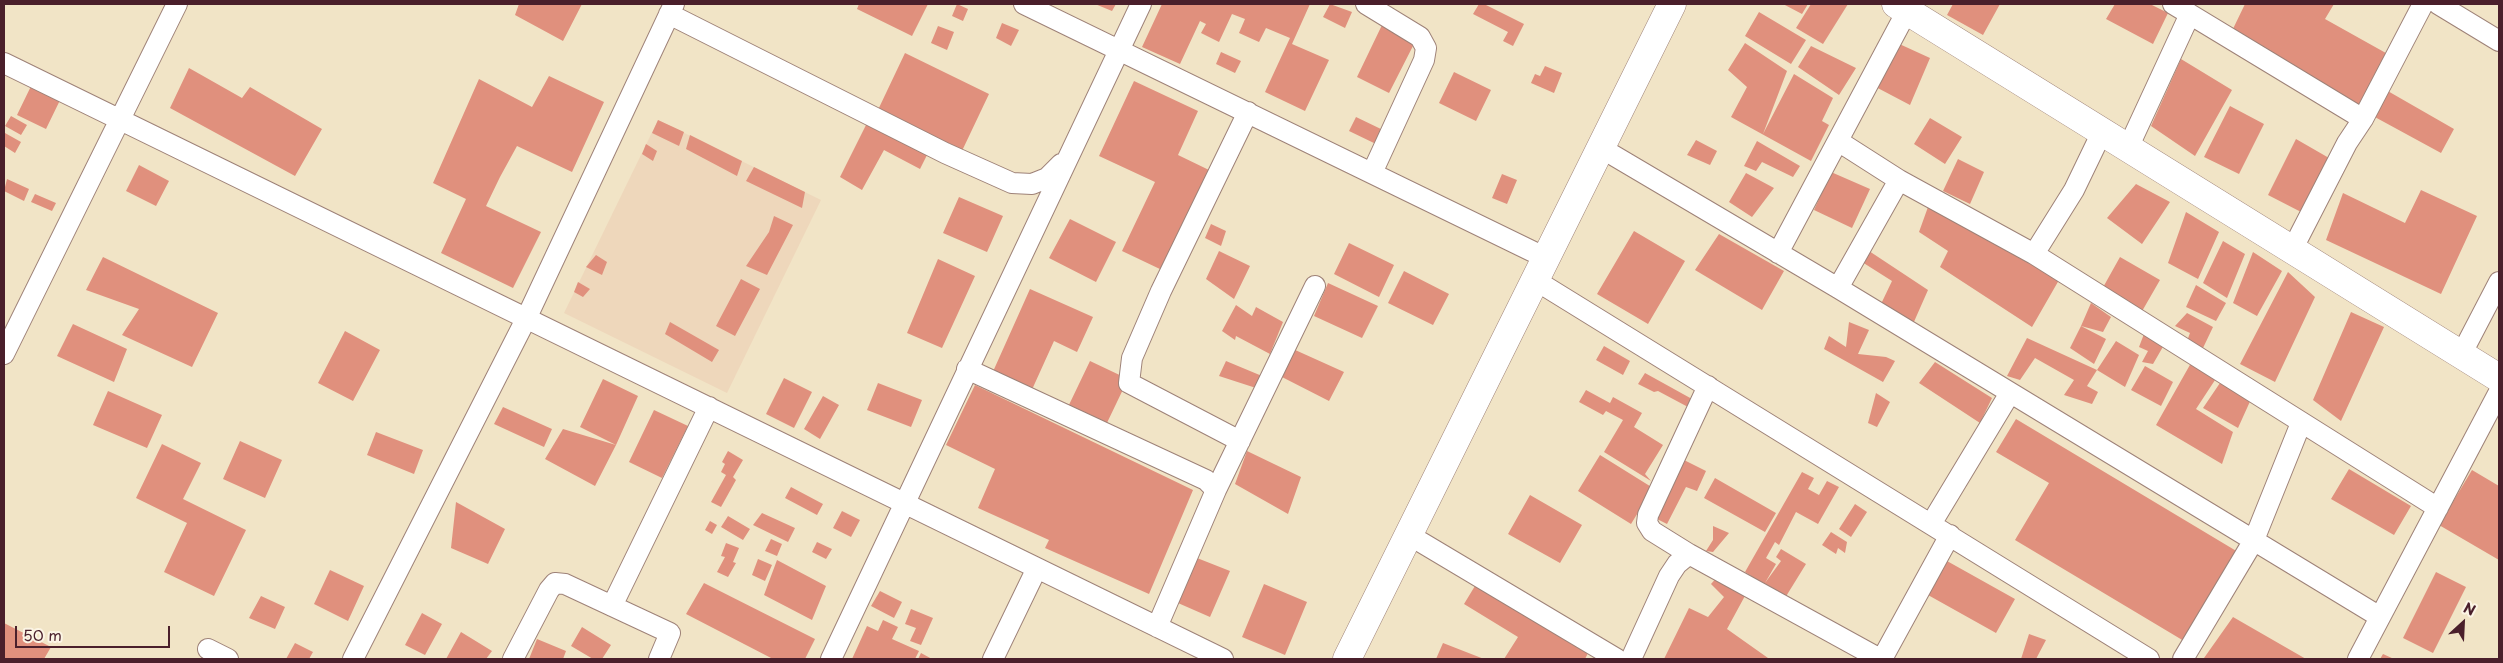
<!DOCTYPE html>
<html>
<head>
<meta charset="utf-8">
<style>
	body { margin:0 }
	#map { position:relative; width:2503px; height:663px; overflow:hidden; background:#f1e4c6; font-family:"Playpen Sans",sans-serif }
	canvas { display:block }
	.frame { position:absolute; inset:0; border:5px solid #4a1f2b; pointer-events:none }
	.north { position:absolute; left:2438px; top:598px; width:50px; height:50px; -webkit-text-stroke:4px #fcf5e5; paint-order:stroke; rotate:25deg; font-size:14px; font-weight:700; line-height:20px; text-align:center; color:#4a1f2b }
	.north::after { content:''; display:block; margin:auto; width:18px; height:22px; background:#4a1f2b; clip-path:polygon(50% 0,100% 100%,50% 72%,0 100%) }
	.scale { position:absolute; left:15px; top:626px; width:155px; height:22px; box-sizing:border-box; border:2px solid #4a1f2b; border-top:0; padding-left:6px; font-size:15px; line-height:18px; white-space:nowrap; color:#4a1f2b; -webkit-text-stroke:4px #fcf5e5; paint-order:stroke }
</style>
</head>
<body>
<div id="map">
<canvas width="2503" height="663"></canvas>
<div class="frame"></div>
<div class="north">N</div>
<div class="scale">50 m</div>
</div>
<script>
const g = document.querySelector('canvas').getContext('2d');
g.lineJoin = 'round';
function fill(path, color) {
  g.fillStyle = color;
  g.fill(path, 'evenodd');
}
function shape(rows) {
  const path = new Path2D();
  for (const r of rows) {
    path.moveTo(r[0], r[1]);
    for (let i = 2; i < r.length; i += 2) path.lineTo(r[i], r[i + 1]);
  }
  return path;
}
function stroke(path, color, width, dash) {
  g.strokeStyle = color;
  g.lineWidth = width;
  g.lineCap = dash ? 'butt' : 'round';
  g.setLineDash(dash || []);
  g.stroke(path);
}
const built = shape([
	[658,120,821,200,727,393,564,313]
]);
const building = shape([
	[519,4,582,4,563,41,515,15],
	[859,4,928,4,912,36,857,9],
	[957,4,968,9,963,21,952,16],
	[1095,4,1116,4,1112,11],
	[1162,4,1310,4,1292,44,1329,60,1305,111,1265,92,1290,38,1266,28,1259,42,1239,33,1245,19,1232,14,1219,42,1201,33,1206,24,1200,21,1180,64,1142,47],
	[1330,4,1352,12,1345,28,1323,17],
	[1479,4,1484,4,1524,24,1513,46,1503,41,1508,32,1473,14],
	[1783,4,1808,4,1802,14],
	[1811,4,1848,4,1823,44,1796,28],
	[1953,4,2000,4,1983,35,1947,15],
	[2115,4,2150,4,2168,13,2153,44,2106,19],
	[2245,4,2334,4,2325,19,2393,57,2364,116,2231,33],
	[1759,12,1806,40,1791,64,1745,36],
	[1002,23,1019,30,1011,46,996,38],
	[1382,25,1415,42,1389,93,1357,77],
	[938,26,954,32,947,50,931,43],
	[1895,42,1930,58,1910,105,1872,85],
	[1745,43,1787,71,1763,134,1794,74,1833,98,1822,121,1829,125,1811,161,1731,117,1747,87,1728,70],
	[1811,46,1856,68,1839,95,1798,67],
	[1221,52,1241,61,1235,73,1216,64],
	[905,53,989,94,961,153,877,112],
	[2181,59,2232,90,2195,156,2151,126],
	[1545,66,1562,73,1554,93,1531,83,1535,74,1540,76],
	[189,68,242,98,250,87,322,129,295,176,170,108],
	[1454,72,1491,90,1476,121,1439,103],
	[549,76,604,102,572,172,517,146,500,177,486,206,541,232,513,288,441,253,466,199,433,183,479,79,532,107],
	[34,80,63,94,46,129,17,115],
	[1134,81,1198,111,1178,155,1209,170,1162,270,1122,251,1155,182,1099,156],
	[2386,90,2454,129,2441,153,2373,116],
	[2230,106,2264,124,2239,174,2204,157],
	[11,116,27,125,21,135,5,126],
	[1356,117,1383,130,1376,144,1349,131],
	[1930,118,1962,137,1945,164,1914,144],
	[658,120,684,132,679,146,652,133],
	[868,121,928,153,920,169,884,150,862,190,840,177],
	[5,133,21,142,15,153,4,146],
	[690,135,742,161,737,176,686,149],
	[2296,139,2329,158,2303,213,2268,195],
	[1696,140,1717,151,1710,165,1687,155],
	[1757,141,1800,166,1793,177,1762,162,1756,171,1744,166],
	[646,144,657,151,653,161,642,154],
	[1958,159,1984,172,1970,204,1943,191],
	[139,165,169,181,156,206,126,191],
	[754,167,805,192,802,208,746,181],
	[1831,172,1870,189,1852,228,1814,210],
	[1746,173,1774,188,1752,217,1729,202],
	[1502,174,1517,180,1507,204,1492,198],
	[7,179,29,189,24,201,4,191],
	[2136,184,2170,202,2142,244,2107,218],
	[2421,190,2477,216,2441,294,2326,240,2343,193,2405,223],
	[35,194,56,203,52,211,31,202],
	[959,197,1003,216,987,252,943,233],
	[1928,207,2059,280,2032,327,1940,267,1948,251,1919,232],
	[2186,212,2219,232,2198,279,2168,263],
	[774,216,793,225,767,275,746,266,769,232],
	[1070,219,1116,242,1096,282,1049,258],
	[1211,224,1226,231,1221,246,1205,238],
	[1634,231,1685,261,1648,324,1597,294],
	[1719,234,1784,271,1762,310,1695,270],
	[2223,241,2245,254,2227,298,2203,283],
	[1349,243,1394,265,1379,297,1334,274],
	[1866,249,1928,290,1913,324,1881,304,1892,281,1862,262],
	[1219,251,1250,266,1234,299,1206,279],
	[2253,252,2282,271,2257,316,2233,303],
	[596,255,607,262,602,275,586,267],
	[103,257,218,313,192,367,122,335,139,309,86,290],
	[2120,257,2160,280,2141,313,2101,291],
	[938,259,975,276,942,348,907,333],
	[1404,271,1449,294,1433,325,1388,303],
	[2288,272,2315,297,2275,382,2240,364],
	[741,279,760,289,735,336,716,326],
	[578,282,590,289,583,297,574,292],
	[1328,283,1378,306,1362,338,1314,316],
	[2196,285,2226,303,2216,321,2186,307],
	[1030,289,1093,317,1077,352,1054,341,1030,394,991,376],
	[2091,303,2111,317,2103,332,2081,326],
	[1236,305,1252,316,1256,307,1283,322,1270,354,1236,336,1235,340,1222,331],
	[2351,312,2384,327,2341,421,2313,400],
	[2187,313,2213,327,2203,348,2187,341,2190,333,2175,326],
	[670,322,719,350,712,362,665,334],
	[1849,322,1869,330,1858,354,1886,357,1895,361,1883,382,1824,349,1829,336,1846,347],
	[73,324,127,349,114,382,57,356],
	[2081,326,2106,339,2094,364,2070,348],
	[345,331,380,350,353,401,318,383],
	[2144,334,2164,345,2153,364,2142,362,2148,351,2139,347],
	[2027,338,2097,370,2087,386,2098,392,2092,404,2064,395,2074,380,2035,358,2020,380,2007,376],
	[2116,341,2139,355,2125,387,2097,370],
	[1604,346,1630,361,1623,375,1596,360],
	[1293,349,1344,372,1329,401,1280,376],
	[1090,361,1128,379,1105,427,1067,409],
	[1226,361,1262,376,1256,388,1219,376],
	[1935,362,1992,398,1980,423,1919,383],
	[2191,363,2217,377,2196,409,2233,432,2222,464,2156,425],
	[2145,366,2173,382,2161,406,2131,390],
	[1645,373,1692,399,1688,407,1658,391,1654,392,1638,384],
	[784,378,812,392,794,428,766,414],
	[603,379,638,396,616,445,580,427],
	[2222,380,2252,397,2238,428,2203,408],
	[878,383,922,400,911,427,867,410],
	[975,385,1193,490,1149,594,1045,548,1049,540,978,508,995,469,946,445],
	[1586,390,1610,403,1613,397,1642,413,1634,427,1663,445,1645,474,1651,481,1604,452,1623,420,1606,411,1603,415,1579,402],
	[108,391,162,415,147,448,93,425],
	[1876,393,1890,402,1877,427,1868,423],
	[823,396,839,405,820,439,804,429],
	[503,407,552,429,544,447,494,424],
	[654,410,688,426,662,478,629,462],
	[2016,419,2243,555,2189,644,2015,540,2049,483,1996,452],
	[563,429,616,445,595,486,545,459],
	[376,432,423,450,414,474,367,455],
	[240,441,282,460,265,498,223,479],
	[162,444,201,463,183,499,246,530,214,596,164,572,187,523,136,498],
	[728,451,743,460,733,477,736,480,721,507,711,502,726,475,721,472,725,464,722,462],
	[1247,451,1301,477,1288,514,1235,484],
	[1600,455,1653,488,1631,524,1578,491],
	[1684,460,1706,471,1697,491,1686,487,1667,524,1653,517],
	[2349,469,2411,506,2394,535,2331,499],
	[2472,470,2499,486,2499,560,2439,525],
	[1802,472,1814,478,1808,489,1819,495,1827,481,1839,487,1818,524,1796,512,1779,545,1775,542,1766,558,1776,564,1765,583,1781,561,1776,557,1781,549,1806,564,1785,598,1745,572],
	[1715,478,1776,513,1765,532,1704,498],
	[791,487,823,504,817,515,785,498],
	[1530,495,1582,525,1560,563,1508,534],
	[456,502,505,529,488,564,451,548],
	[1855,504,1867,512,1851,537,1839,529],
	[842,511,860,520,851,537,833,528],
	[762,513,795,528,788,542,753,525],
	[728,516,750,529,743,540,721,527],
	[710,521,717,525,712,534,705,530],
	[1713,526,1729,533,1713,552,1706,551,1713,540],
	[1831,532,1847,542,1845,553,1838,548,1836,554,1822,545],
	[771,539,782,544,777,556,765,551],
	[817,542,832,549,826,559,812,552],
	[726,543,739,548,733,562,736,563,728,577,717,572,725,557,721,556],
	[1197,558,1230,571,1210,617,1178,603],
	[758,559,772,565,765,581,752,575],
	[777,560,826,586,812,620,764,595],
	[1947,561,2015,599,1996,633,1928,595],
	[330,570,364,586,348,621,314,604],
	[2436,572,2466,587,2433,653,2403,638],
	[1718,576,1746,594,1727,629,1768,658,1767,659,1664,659,1689,608,1708,617,1724,597,1711,584],
	[1478,581,1590,649,1585,659,1504,659,1518,637,1464,604],
	[704,583,815,639,805,659,773,659,686,614],
	[1264,584,1307,602,1285,655,1242,637],
	[880,591,902,602,894,618,871,606],
	[261,596,285,607,275,629,249,618],
	[911,609,933,618,921,645,910,641,916,628,905,624],
	[422,613,442,624,425,655,405,645],
	[2233,617,2306,659,2204,658],
	[883,620,898,627,892,639,919,651,915,659,852,659,867,626,878,631],
	[4,623,51,647,44,659,4,659],
	[582,627,611,645,602,659,593,659,571,646],
	[461,632,492,651,486,659,446,659],
	[2029,634,2046,640,2036,659,2021,659],
	[537,639,566,651,563,659,529,659],
	[295,643,313,652,309,659,286,659],
	[1443,643,1484,659,1436,659],
	[921,653,932,659,918,659],
	[2383,654,2394,659,2380,659]
]);
const street = shape([
	[1024,4,1546,258],
	[1366,4,1420,37,1426,48,1424,60,1372,173],
	[2173,4,2363,119,2347,143,2292,250],
	[2438,4,2499,41],
	[669,14,945,153,1012,183,1032,184,1047,178,1061,164],
	[4,63,1223,659],
	[2363,119,2423,4],
	[1838,141,1899,180],
	[1601,148,1838,288,2380,617],
	[2128,148,2190,14],
	[1778,253,1907,11],
	[2034,254,2074,190,2102,132],
	[1535,280,2149,659],
	[1838,288,1899,180,2034,254,2438,508],
	[4,354,177,4],
	[2461,355,2499,282],
	[967,369,1206,480,1216,490,1157,627],
	[1240,441,1129,383,1132,358,1161,291,1248,112],
	[1216,490,1315,286],
	[1931,524,2010,393],
	[1409,535,1617,659],
	[1689,554,1652,531,1647,523,1648,515,1708,386],
	[612,606,709,407],
	[208,649,228,659],
	[353,659,526,319,674,4],
	[513,659,549,590,555,583,565,584,670,633,659,659],
	[831,659,1141,4],
	[993,659,1037,568],
	[1631,659,1669,576,1677,564,1689,554,1880,659],
	[1882,659,1950,535],
	[2183,659,2254,540,2301,423],
	[2358,659,2499,392]
]);
const secondary = shape([
	[1896,4,2499,378],
	[1347,659,1672,4]
]);
fill(built, '#eed7bb');
fill(building, '#e0907d');
stroke(street, '#9e8278', 22);
stroke(secondary, '#9e8278', 29);
stroke(street, '#fff', 20);
stroke(secondary, '#fff', 28);
</script>
</body>
</html>
